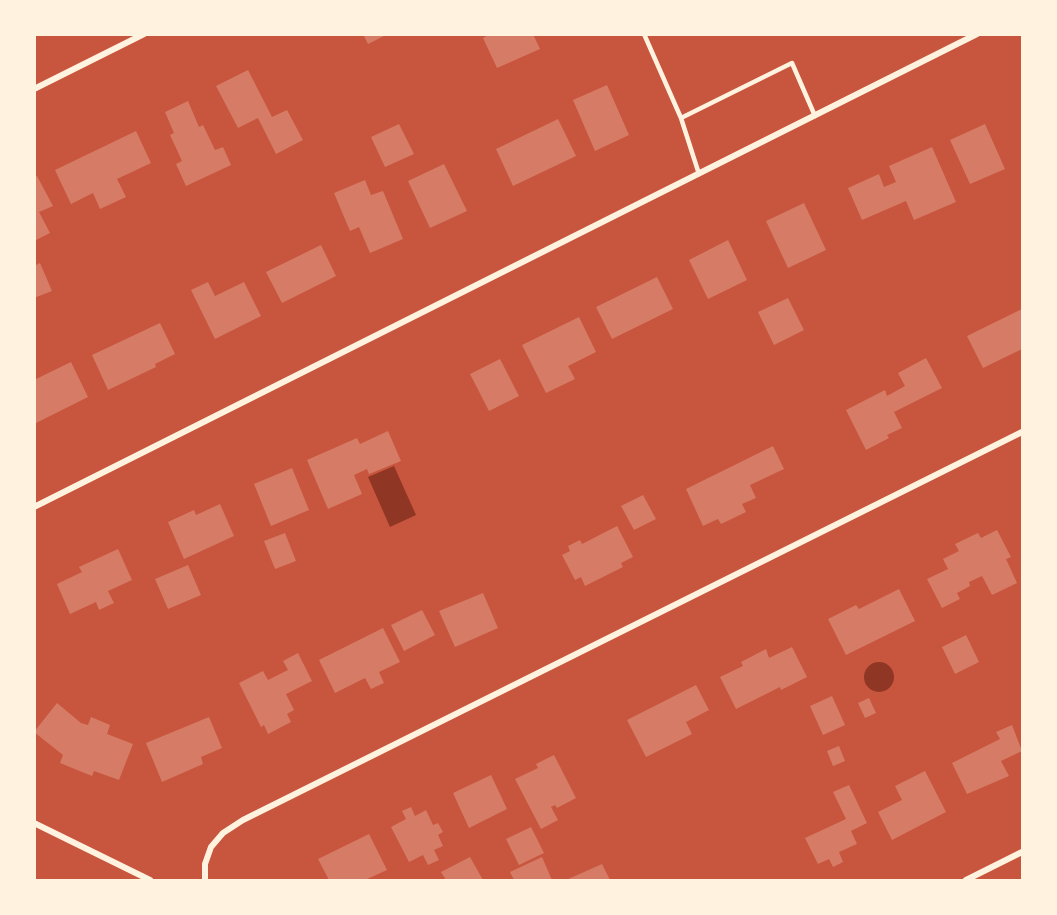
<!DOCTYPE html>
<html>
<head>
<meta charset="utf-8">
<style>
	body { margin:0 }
	#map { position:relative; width:1057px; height:915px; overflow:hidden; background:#c8553d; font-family:Quicksand,sans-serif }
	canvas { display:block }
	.frame { position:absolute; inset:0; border:36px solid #fff3e0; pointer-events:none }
</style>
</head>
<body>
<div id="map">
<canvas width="1057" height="915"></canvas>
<div class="frame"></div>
</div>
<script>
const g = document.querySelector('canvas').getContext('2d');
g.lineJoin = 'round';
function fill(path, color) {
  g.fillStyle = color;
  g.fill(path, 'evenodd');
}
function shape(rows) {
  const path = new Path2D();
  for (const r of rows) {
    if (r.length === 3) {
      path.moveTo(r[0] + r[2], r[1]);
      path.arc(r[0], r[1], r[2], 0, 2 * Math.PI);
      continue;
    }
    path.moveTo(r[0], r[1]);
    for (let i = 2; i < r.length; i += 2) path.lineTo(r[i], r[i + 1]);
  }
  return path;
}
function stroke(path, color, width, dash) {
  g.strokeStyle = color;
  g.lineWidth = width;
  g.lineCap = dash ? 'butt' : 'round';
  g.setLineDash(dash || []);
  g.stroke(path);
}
const water = shape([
	[394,466,416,515,390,527,368,477],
	[879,677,15]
]);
const building = shape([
	[363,34,388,34,368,44],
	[490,34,533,34,540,49,497,68,483,38],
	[248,70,272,117,287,110,303,140,276,154,258,118,238,128,216,86],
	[607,85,629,135,595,151,573,100],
	[188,101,199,127,203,125,215,150,223,147,231,165,186,186,176,164,182,161,170,135,174,133,165,112],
	[558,119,576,156,513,186,496,149],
	[399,124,414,154,385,167,371,137],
	[985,124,1005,169,970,184,950,140],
	[136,131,151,163,117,179,126,197,100,209,93,193,71,204,55,170],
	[932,147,956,202,914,220,906,201,862,220,848,188,879,174,884,187,896,182,889,166],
	[444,164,467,211,430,228,408,181],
	[37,176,53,206,39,212,50,233,34,241,34,177],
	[365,180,371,195,383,191,403,239,370,253,359,227,350,231,334,193],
	[804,203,826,250,788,268,766,221],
	[728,240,747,280,708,299,689,260],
	[321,245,336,276,282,303,266,272],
	[40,263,52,291,34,298,34,266],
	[657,277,673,309,612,339,596,307],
	[208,282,215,296,244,282,261,316,215,339,191,290],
	[788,298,804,330,774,345,758,312],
	[1022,309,1022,349,983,368,967,336],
	[579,317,596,352,568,366,575,379,546,393,522,345],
	[160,323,175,354,155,364,156,367,108,390,92,355],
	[926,358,942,388,894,412,902,428,887,435,889,438,866,450,846,410,885,390,887,396,905,386,898,373],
	[500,359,519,396,489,411,470,374],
	[71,362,88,397,34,424,34,380],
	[388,431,401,461,369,474,367,469,354,475,362,494,328,509,307,460,357,438,360,444],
	[773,446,784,469,750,485,756,498,742,504,746,512,721,524,718,519,703,526,686,489],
	[292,468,309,510,271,526,254,484],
	[643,495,656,519,634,530,621,506],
	[220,504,234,536,184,559,168,522,194,510,196,515],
	[617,526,633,557,621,563,623,567,585,586,581,577,575,580,562,555,570,551,568,546,580,540,582,544],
	[997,530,1011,557,1006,559,1017,583,992,595,982,576,969,582,970,586,957,593,960,599,942,608,927,579,948,569,943,559,959,551,955,544,978,533,981,538],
	[285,533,296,561,275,569,264,541],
	[118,549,132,580,108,591,114,603,99,610,96,602,70,614,57,584,82,572,79,567],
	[188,565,201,595,168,609,155,579],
	[899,589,915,621,846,655,828,619,856,605,859,609],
	[483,593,498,628,455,647,439,611],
	[422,610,435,635,404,651,391,625],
	[383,628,400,662,379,672,384,683,371,689,365,678,335,693,319,660],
	[966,635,979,662,955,674,942,647],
	[792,647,807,677,781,690,780,687,736,709,720,677,743,666,741,662,766,649,769,658],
	[298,653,312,681,286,694,294,710,287,714,291,722,268,734,264,725,261,727,239,683,263,671,268,680,288,670,283,661],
	[696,685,709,710,686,722,692,734,646,757,627,720],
	[832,696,845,725,823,735,810,706],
	[869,698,876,713,865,718,858,703],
	[57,703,81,723,88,725,91,717,110,725,107,734,133,744,119,780,94,771,92,776,60,763,63,755,34,732],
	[209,717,222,748,201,757,203,764,162,782,146,743],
	[1012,725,1022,751,1001,761,1009,776,967,794,952,763,1000,739,996,732],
	[839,746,845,761,833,766,827,751],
	[554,755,576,798,557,808,555,805,551,807,558,820,541,829,515,779,538,768,536,764],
	[925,771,946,812,892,840,878,812,902,800,895,786],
	[491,775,507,809,469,828,453,793],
	[849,785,867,823,851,831,857,844,839,852,843,862,833,867,829,859,818,864,805,838,846,819,833,792],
	[411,807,415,816,426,810,433,825,438,823,443,832,438,835,443,846,434,850,439,860,428,865,423,855,409,862,391,827,406,819,402,811],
	[531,827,544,853,519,865,506,839],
	[369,834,387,870,365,880,348,880,347,879,329,880,318,859],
	[470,857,483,880,446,880,441,872],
	[542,857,552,880,514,880,510,872],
	[602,864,610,880,566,880]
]);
const service = shape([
	[644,34,681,118,699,174],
	[681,118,792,63,815,116]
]);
const minor = shape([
	[34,89,144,34],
	[34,507,977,34],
	[34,823,150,880],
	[205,880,205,864,211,847,223,833,243,820,1022,432],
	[966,880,1022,852]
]);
fill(water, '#8f3625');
fill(building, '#d67c66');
stroke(service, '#fff3e0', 4.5);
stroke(minor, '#fff3e0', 6);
</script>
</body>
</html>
